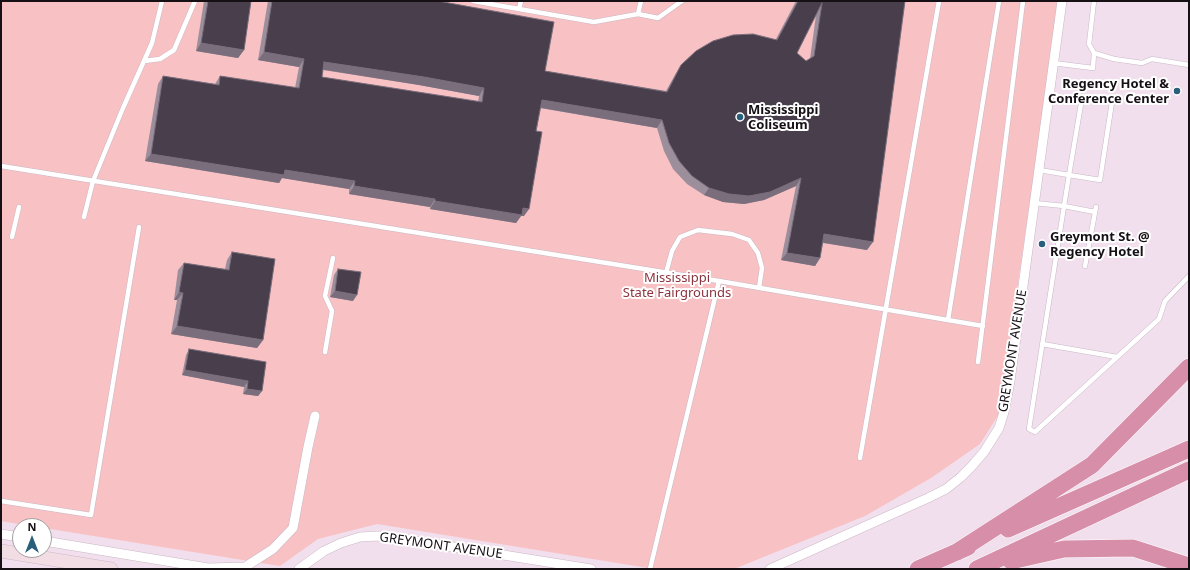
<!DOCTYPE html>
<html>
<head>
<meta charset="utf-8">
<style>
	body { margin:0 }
	#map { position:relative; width:1190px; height:570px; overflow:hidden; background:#f2dfed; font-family:"Noto Sans",sans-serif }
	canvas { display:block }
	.frame { position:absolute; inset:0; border:2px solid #160f14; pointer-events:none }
	.north { position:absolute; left:12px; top:518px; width:40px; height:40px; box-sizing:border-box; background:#fff; border:1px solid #a29fa1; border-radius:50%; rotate:0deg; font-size:11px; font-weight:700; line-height:16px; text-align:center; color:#160f14 }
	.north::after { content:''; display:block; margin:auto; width:14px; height:18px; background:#2a5f7b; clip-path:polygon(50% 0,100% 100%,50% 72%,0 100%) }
</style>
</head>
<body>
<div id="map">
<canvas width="1190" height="570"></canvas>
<div class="frame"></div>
<div class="north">N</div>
</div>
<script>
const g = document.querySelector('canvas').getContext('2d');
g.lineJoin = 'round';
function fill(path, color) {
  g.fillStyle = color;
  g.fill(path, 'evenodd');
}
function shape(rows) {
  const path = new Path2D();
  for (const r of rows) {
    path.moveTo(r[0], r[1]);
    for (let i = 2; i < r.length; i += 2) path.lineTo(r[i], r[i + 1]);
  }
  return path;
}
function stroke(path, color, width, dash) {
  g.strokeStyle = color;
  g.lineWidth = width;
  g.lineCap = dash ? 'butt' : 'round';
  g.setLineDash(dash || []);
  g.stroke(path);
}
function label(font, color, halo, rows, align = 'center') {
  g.font = font + ' "Noto Sans",sans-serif';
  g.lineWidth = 4;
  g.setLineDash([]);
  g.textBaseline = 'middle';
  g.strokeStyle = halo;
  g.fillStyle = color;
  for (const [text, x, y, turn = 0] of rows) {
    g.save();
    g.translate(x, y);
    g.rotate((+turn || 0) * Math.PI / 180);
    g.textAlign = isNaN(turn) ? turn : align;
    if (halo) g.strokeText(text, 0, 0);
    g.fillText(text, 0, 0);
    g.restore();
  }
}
const green = shape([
	[1,1,1059,1,999,414,980,444,931,478,865,516,734,569,654,569,377,524,318,539,280,566,44,528,44,526,30,526,1,521]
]);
const lane = shape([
	[473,1,594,22,638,14],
	[641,1,638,14,658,18,682,1],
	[519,9,521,1],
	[1094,53,1114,59,1142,63,1152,59,1189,65],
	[144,61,152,43,162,1],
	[1053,63,1093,68,1094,53,1089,44,1094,1],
	[1,166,719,281,983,326],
	[1039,170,1069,175,1100,180,1112,102,1082,98,1069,175,1064,206,1029,429,1035,432,1159,319,1165,301,1189,276],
	[1034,203,1064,206,1095,212],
	[84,217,93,181,123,108,144,61,160,59,174,50,195,1],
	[12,237,19,207],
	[1085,266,1096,207],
	[666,273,672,251,680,237,698,230,732,234,749,240,758,253,762,268,759,288],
	[948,320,999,1],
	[1042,344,1117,357],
	[325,352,332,311,325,296,333,258],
	[978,362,1023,1],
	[860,458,939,1],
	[1,501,91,515,139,227],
	[650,569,719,281]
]);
const street = shape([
	[1,534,20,537],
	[44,541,208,568,245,567,273,549,293,528,308,447,315,416],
	[299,569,324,551,341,543,360,537,378,536,403,539,591,569],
	[770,569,928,498,946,489,961,477,971,467,984,452,999,428,1004,412,1010,381,1062,1]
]);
const secondary = shape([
	[1,551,111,569]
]);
const highway = shape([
	[1008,529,1189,449],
	[957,552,1092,465,1189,367],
	[1011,561,1064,549,1133,548,1189,566],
	[918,569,968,547],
	[977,569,1189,470]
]);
const wall = shape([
	[204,1,251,1,244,50,238,58,196,51],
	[268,1,438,1,545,71,666,91,676,73,681,65,776,39,796,1,905,1,867,250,823,243,820,258,815,266,781,260,796,186,764,200,744,204,723,202,704,195,687,184,673,169,664,151,657,128,540,108,524,216,521,216,516,223,430,209,430,207,349,194,349,189,282,178,279,183,145,161,158,84,163,76,215,84,220,76,295,88,299,67,258,60],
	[816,15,810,59,806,61,797,53],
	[323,70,419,85,479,96,478,102,322,77],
	[232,252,263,340,257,348,171,334,177,300,174,300,178,270,184,263,225,269,227,260],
	[338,269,353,301,330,297,334,275],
	[189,349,266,362,262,391,258,396,243,394,244,387,182,375,186,355]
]);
const shadedWall = shape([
	[201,43,244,50,238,58,196,51],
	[264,52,304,59,299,67,258,60],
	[324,62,424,77,484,88,479,96,419,85,319,69],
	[542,100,662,120,657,128,536,107],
	[151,154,285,170,355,181,349,189,282,178,279,183,145,161],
	[801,178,796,186,764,200,744,204,723,202,704,195,709,188],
	[354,186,435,199,430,207,349,194],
	[435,201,523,208,529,209,524,216,521,216,516,223,430,209],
	[824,234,873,242,867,250,819,242],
	[787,253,820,258,815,266,781,260],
	[335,291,357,295,353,301,330,297],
	[179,292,183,293,177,300,174,300],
	[177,326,263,340,257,348,171,334],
	[185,370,248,381,244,387,182,375],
	[247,389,262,391,258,396,243,394]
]);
const building = shape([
	[208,1,251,1,244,50,201,43,208,1],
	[272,1,438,1,554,22,545,71,667,92,681,65,696,51,713,41,733,35,753,34,777,40,798,1,905,1,873,242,824,234,820,258,787,253,801,178,770,192,749,196,729,194,709,188,692,176,679,161,669,143,662,120,542,100,536,131,542,132,529,209,523,208,522,215,435,201,435,199,354,186,355,181,285,170,284,175,151,154,163,76,219,85,220,76,299,88,304,59,264,52,272,1],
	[822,3,814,56,806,61,797,53,822,3],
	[324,62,424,77,484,88,482,102,322,77,324,62],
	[232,252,275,259,263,340,177,326,183,293,179,292,184,263,229,270,232,252],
	[338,269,361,272,357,295,335,291,338,269],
	[189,349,266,362,262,391,247,389,248,381,185,370,189,349]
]);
const markers = [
	[1177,91,4,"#2a5f7b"],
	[740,117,4,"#2a5f7b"],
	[1042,244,4,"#2a5f7b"]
];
const poiNames = [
	["Regency Hotel &",1169,84,"right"],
	["Conference Center",1169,99,"right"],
	["Mississippi",748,110],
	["Coliseum",748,125],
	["Greymont St. @",1050,237],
	["Regency Hotel",1050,252]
];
const parkNames = [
	["Mississippi",677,278],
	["State Fairgrounds",677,293]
];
const streetNames = [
	["GREYMONT AVENUE",1013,351,-81],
	["GREYMONT AVENUE",441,546,8]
];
fill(green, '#f8c1c3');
stroke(lane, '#cab8c5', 5.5);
stroke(street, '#cab8c5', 10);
stroke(secondary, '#cab8c5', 14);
stroke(highway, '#fff', 18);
stroke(lane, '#fff', 4.5);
stroke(street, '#fff', 9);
stroke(secondary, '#f3dde5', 13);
stroke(highway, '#d78fa9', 17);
fill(wall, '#9d8e9c');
fill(shadedWall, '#7b6e7c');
fill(building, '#483e4c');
stroke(building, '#7b6e7c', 1);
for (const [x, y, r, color] of markers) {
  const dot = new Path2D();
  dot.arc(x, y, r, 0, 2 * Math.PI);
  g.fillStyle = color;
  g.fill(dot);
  stroke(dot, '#fff', 1.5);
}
label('bold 13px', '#160f14', '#fff', poiNames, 'left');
label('13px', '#8a333d', '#fff', parkNames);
label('13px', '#160f14', '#fff', streetNames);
</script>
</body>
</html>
